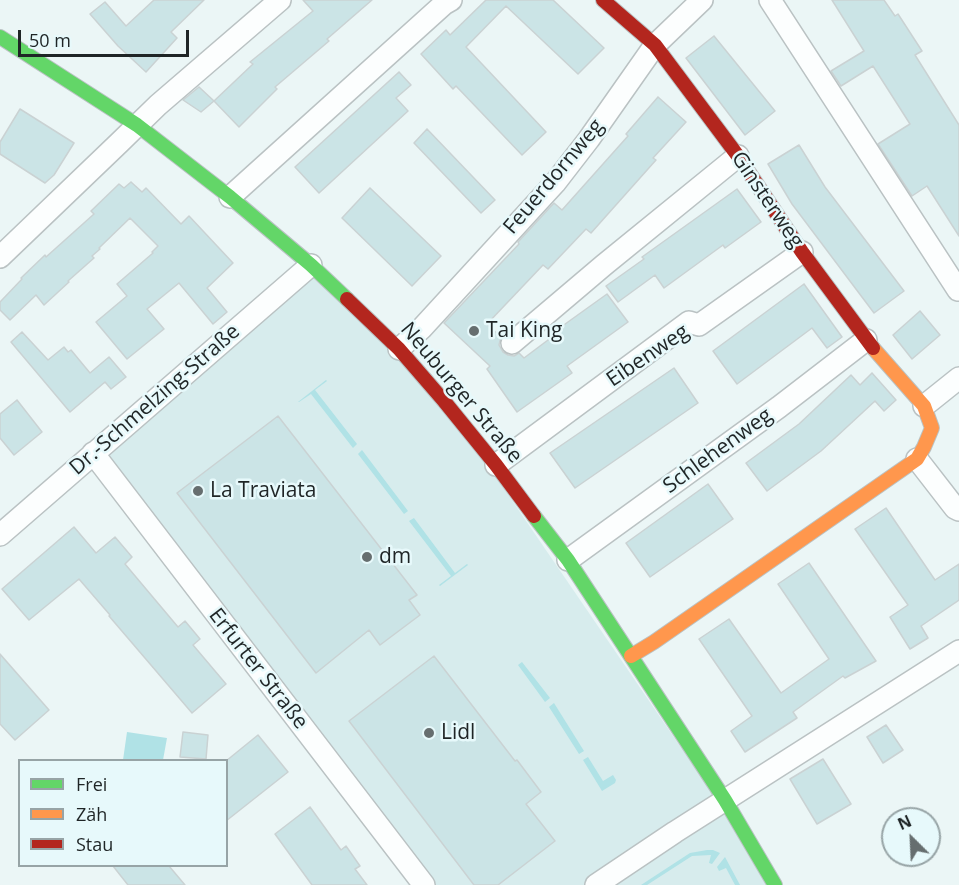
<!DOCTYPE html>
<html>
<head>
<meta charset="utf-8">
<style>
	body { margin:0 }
	#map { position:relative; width:959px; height:885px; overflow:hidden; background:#ebf6f6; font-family:"Open Sans",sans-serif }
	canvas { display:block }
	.legend { position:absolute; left:18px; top:759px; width:210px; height:108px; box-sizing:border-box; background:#e7f9fb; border:2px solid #97a4a6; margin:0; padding:8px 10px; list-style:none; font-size:18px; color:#1f2526 }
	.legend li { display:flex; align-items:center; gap:12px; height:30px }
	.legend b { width:30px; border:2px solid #97a4a6 }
	.north { position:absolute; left:881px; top:807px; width:60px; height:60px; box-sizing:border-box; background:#e7f9fb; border:2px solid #97a4a6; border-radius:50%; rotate:336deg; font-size:16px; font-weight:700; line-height:24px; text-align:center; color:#1f2526 }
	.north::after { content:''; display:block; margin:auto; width:21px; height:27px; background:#666e6f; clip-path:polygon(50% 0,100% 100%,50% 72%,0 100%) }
	.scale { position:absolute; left:18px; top:30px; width:171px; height:27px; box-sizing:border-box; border:3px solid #1f2526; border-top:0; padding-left:8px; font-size:18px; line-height:21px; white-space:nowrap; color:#1f2526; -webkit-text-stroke:4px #e7f9fb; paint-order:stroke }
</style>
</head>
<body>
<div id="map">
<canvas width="959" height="885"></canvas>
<ul class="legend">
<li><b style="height:8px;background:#63d668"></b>Frei</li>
<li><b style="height:8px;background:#ff974d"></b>Zäh</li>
<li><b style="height:8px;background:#b3261e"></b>Stau</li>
</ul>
<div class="north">N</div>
<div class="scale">50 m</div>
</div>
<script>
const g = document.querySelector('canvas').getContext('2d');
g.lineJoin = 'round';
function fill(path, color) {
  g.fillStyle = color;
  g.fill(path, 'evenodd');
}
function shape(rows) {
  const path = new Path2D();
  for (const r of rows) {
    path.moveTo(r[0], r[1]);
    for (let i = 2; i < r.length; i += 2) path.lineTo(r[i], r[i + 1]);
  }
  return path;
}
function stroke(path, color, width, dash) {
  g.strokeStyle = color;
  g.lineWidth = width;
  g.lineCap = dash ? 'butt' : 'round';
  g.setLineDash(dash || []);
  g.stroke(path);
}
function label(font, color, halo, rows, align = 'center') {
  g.font = font + ' "Open Sans",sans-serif';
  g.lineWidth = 5;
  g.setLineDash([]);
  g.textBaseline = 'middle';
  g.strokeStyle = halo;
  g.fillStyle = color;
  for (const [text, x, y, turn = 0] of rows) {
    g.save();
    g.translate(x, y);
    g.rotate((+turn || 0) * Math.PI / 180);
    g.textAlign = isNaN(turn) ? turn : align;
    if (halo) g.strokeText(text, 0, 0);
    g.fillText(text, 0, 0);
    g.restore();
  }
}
const built = shape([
	[311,265,444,401,775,885,424,885,93,453]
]);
const green = shape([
	[326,380,327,381,315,390,357,444,353,448,311,394,299,402,298,402],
	[362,450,408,511,404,514,358,454],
	[414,518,455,573,467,564,468,565,440,586,439,585,451,576,409,521],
	[522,662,550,698,545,702,518,665],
	[554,703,584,751,579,754,549,707],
	[127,732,167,738,163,760,123,760],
	[588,757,603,781,613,775,616,780,615,783,602,791,583,760],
	[707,850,713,850,720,853,712,864,709,863,711,855,692,856,647,885,641,885,690,853],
	[725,857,740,885,735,885,726,868,719,871,717,867]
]);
const building = shape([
	[154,0,204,0,171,32,177,38,146,72,118,46,90,14,105,2,126,26,154,0],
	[303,0,372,0,327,39,329,41,275,87,277,89,239,127,214,101,253,64,250,62,313,11,303,0],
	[486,0,553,0,604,48,578,74,506,6,466,47,546,132,522,155,456,86,453,89,421,54,446,30,450,35,486,0],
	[832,0,884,0,895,16,898,14,922,51,915,55,959,125,959,236,927,186,912,196,878,144,910,124,873,66,841,86,831,71,864,51,832,0],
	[714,36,775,111,745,135,686,58,714,36],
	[399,72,411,85,396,98,408,111,319,193,295,167,399,72],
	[199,87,214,101,201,112,183,100,199,87],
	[658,97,686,122,653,158,656,160,591,233,586,229,548,269,543,265,487,324,501,337,499,345,503,352,508,355,514,356,519,353,524,358,548,340,547,337,607,294,628,322,567,366,572,373,517,412,487,369,490,366,444,323,519,244,518,242,554,203,562,210,628,136,626,134,658,97],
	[20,109,74,143,54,175,45,183,0,154,0,142,20,109],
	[427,129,495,200,481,213,414,143,427,129],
	[799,145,825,187,904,291,874,313,792,204,768,164,799,145],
	[131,182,142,192,146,188,181,224,189,216,233,263,207,288,227,312,213,324,179,283,147,309,164,329,127,359,96,322,127,296,117,284,153,253,152,252,158,246,130,218,99,248,100,249,92,256,94,258,68,281,69,282,44,305,36,295,10,320,0,310,0,302,22,279,21,278,45,255,46,257,94,214,91,211,119,184,124,188,131,182],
	[370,188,441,256,412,286,342,218,370,188],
	[737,189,761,222,725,248,723,245,664,288,655,275,618,302,606,286,644,259,642,257,737,189],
	[804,284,842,337,827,348,812,328,737,384,713,351,804,284],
	[920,311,940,335,912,359,893,335,920,311],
	[22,332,48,360,64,347,68,352,71,350,90,373,109,357,126,377,111,389,105,382,70,412,11,342,22,332],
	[674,368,698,403,575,488,550,453,674,368],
	[872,373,896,400,884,411,875,401,821,451,767,491,746,463,799,424,851,375,860,385,872,373],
	[17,400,42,432,14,455,0,438,0,414,17,400],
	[278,416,417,595,409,600,420,615,380,645,369,630,316,673,177,493,278,416],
	[708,484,733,519,650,577,626,543,708,484],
	[886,508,935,580,959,564,959,600,921,626,928,638,910,649,890,617,908,605,855,529,886,508],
	[74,527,96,553,115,537,132,557,125,564,178,627,185,621,200,639,193,645,226,684,192,713,109,616,110,615,79,579,29,620,2,589,74,527],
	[809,563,876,661,845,678,843,676,793,712,797,718,745,752,731,731,752,716,699,639,729,619,781,693,829,659,778,584,809,563],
	[0,654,49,710,15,740,0,724,0,654],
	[434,656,515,761,517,760,541,792,526,804,555,841,498,885,474,885,349,721,434,656],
	[886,725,903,750,883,763,867,737,886,725],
	[183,732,208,735,206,759,180,757,183,732],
	[258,735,288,772,226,821,226,761,258,735],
	[823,759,851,804,817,824,790,779,823,759],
	[310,807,341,850,346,846,360,866,355,869,367,885,312,885,275,834,310,807],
	[113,866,169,866,185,885,128,885,113,866]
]);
const street = shape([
	[770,0,958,290],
	[230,197,444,4,451,0],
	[0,257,119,143,158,105,280,0],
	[512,343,604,265,738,156],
	[399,349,422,328,555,183,589,139,655,45,702,0],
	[924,406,959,378],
	[93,453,424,885],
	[917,459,955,508,959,510],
	[496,465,689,322,699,325,802,252],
	[0,535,311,265],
	[568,560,779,407,866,340],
	[596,885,675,832,959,651]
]);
const fast = shape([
	[0,37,137,125,230,197,311,265,347,299],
	[534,516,568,560,725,800,775,885]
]);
const slow = shape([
	[631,656,654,642,917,459,924,447,932,428,924,406,873,348]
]);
const jam = shape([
	[603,0,655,45,738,156,802,252,873,348],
	[347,299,399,349,444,401,496,465,534,516]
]);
const markers = [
	[474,331,6,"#666e6f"],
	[198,491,6,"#666e6f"],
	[367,557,6,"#666e6f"],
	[429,733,6,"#666e6f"]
];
const streetNames = [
	["Feuerdornweg",554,177,-50],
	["Ginsterweg",767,200,56],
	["Eibenweg",648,356,-34],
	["Neuburger Straße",461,393,50],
	["Dr.-Schmelzing-Straße",155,400,-41],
	["Schlehenweg",718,451,-36],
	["Erfurter Straße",258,669,52]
];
const poiNames = [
	["Tai King",486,331],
	["La Traviata",210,491],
	["dm",379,557],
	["Lidl",441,733]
];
fill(built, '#d7eced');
fill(green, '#b0e2e6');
fill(building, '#cbe4e6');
stroke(building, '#cad2d3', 1.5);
stroke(street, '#bac2c3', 24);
stroke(fast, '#bac2c3', 16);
stroke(slow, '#bac2c3', 16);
stroke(jam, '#bac2c3', 16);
stroke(street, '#fcfefe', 21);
stroke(fast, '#63d668', 14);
stroke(slow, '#ff974d', 14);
stroke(jam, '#b3261e', 14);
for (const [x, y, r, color] of markers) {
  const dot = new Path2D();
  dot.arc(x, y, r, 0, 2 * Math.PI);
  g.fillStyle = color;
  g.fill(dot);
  stroke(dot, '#e7f9fb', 2);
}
label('21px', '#1f2526', '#e7f9fb', streetNames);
label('21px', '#1f2526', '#e7f9fb', poiNames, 'left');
</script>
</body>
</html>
